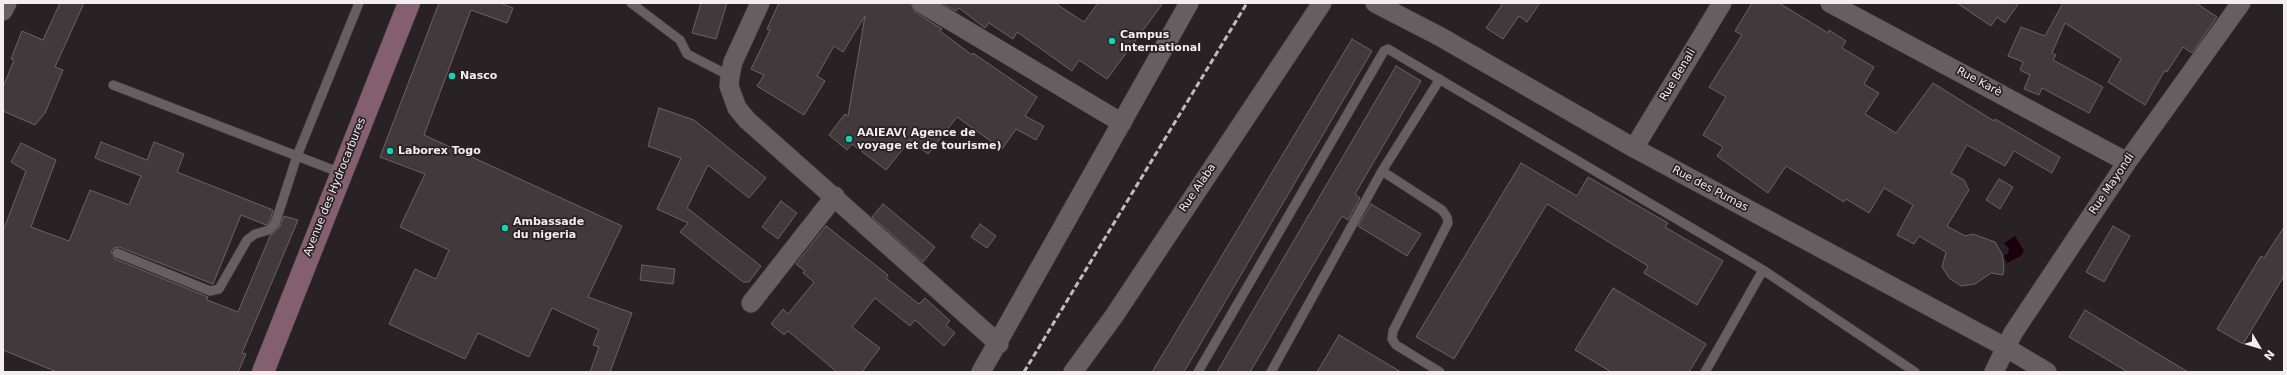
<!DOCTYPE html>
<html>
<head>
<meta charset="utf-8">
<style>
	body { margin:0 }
	#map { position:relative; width:2287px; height:375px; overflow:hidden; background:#292224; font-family:"DejaVu Sans",sans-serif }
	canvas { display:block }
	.frame { position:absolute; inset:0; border:4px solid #f2edef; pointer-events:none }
	.north { position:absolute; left:2239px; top:327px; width:40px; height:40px; -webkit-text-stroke:3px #292224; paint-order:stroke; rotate:128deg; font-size:11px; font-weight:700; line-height:16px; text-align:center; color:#f2edef }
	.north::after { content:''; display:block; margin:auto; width:14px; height:18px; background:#f2edef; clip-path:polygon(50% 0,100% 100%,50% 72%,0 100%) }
</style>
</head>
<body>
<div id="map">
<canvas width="2287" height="375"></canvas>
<div class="frame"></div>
<div class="north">N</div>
</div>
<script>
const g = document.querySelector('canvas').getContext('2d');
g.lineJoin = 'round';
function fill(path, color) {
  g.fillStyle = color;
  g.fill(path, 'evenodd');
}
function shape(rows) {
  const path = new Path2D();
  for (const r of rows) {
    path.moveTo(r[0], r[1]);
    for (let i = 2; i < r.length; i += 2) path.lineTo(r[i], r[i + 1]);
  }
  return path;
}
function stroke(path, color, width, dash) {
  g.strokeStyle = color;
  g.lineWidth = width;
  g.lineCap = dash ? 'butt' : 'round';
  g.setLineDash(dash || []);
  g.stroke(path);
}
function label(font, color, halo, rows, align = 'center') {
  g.font = font + ' "DejaVu Sans",sans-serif';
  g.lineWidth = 3.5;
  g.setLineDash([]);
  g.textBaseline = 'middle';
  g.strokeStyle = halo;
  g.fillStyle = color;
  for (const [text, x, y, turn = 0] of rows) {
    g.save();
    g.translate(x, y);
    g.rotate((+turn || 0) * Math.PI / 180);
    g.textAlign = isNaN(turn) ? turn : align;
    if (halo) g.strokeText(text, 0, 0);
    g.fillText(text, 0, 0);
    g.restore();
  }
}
const water = shape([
	[2015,236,2024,251,2021,256,2007,263,2004,255,2008,254,2009,249,2004,243]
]);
const building = shape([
	[60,3,84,3,55,67,63,70,45,113,35,125,3,111,3,87,14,60,11,59,22,31,43,40,60,3],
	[439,3,500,3,513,8,507,23,471,10,424,135,622,226,588,297,632,313,610,372,590,372,599,347,593,345,599,330,552,308,529,357,478,333,465,359,389,324,415,269,436,279,449,250,400,227,425,174,380,157,439,3],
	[701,3,727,3,716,39,692,33,701,3],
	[779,3,910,3,915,12,942,29,940,31,972,55,973,53,1037,97,1025,116,1044,126,1036,140,1016,129,1002,149,957,117,928,154,910,140,886,170,852,144,847,150,829,135,845,114,848,116,865,16,843,52,834,46,817,76,825,81,804,115,757,86,764,75,751,69,770,30,767,29,779,3],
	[942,3,1055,3,1084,22,1098,3,1163,3,1107,79,1079,60,1072,71,1017,32,1013,39,989,23,985,28,959,8,956,11,942,3],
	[1500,3,1540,3,1527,22,1519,16,1503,39,1486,28,1502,5,1500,3],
	[1752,3,1779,3,1828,33,1829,30,1846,41,1842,48,1874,67,1864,84,1879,93,1865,114,1896,133,1933,83,1994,121,1995,119,2060,157,2052,173,2014,151,2005,166,1967,145,1951,173,1964,180,1969,190,1947,226,1965,236,1973,234,1995,242,2002,254,2004,267,2003,275,1991,273,1975,284,1961,286,1949,278,1942,267,1946,252,1919,236,1914,244,1897,235,1913,205,1884,188,1869,213,1846,199,1844,202,1786,166,1768,193,1717,156,1723,147,1703,135,1726,97,1709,87,1742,35,1735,31,1752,3],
	[1957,3,2019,3,2005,23,1997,17,1991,26,1957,3],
	[2063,3,2196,3,2217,17,2192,53,2183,47,2167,72,2165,70,2145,105,2108,82,2121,59,2065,23,2052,53,2056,55,2053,60,2103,87,2089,113,2042,88,2039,95,2024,89,2030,75,2020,70,2023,62,2008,56,2021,27,2045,36,2063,3],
	[1352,39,1372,51,1184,372,1152,372,1352,39],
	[1396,66,1421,81,1355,194,1360,198,1348,220,1342,216,1250,372,1217,372,1396,66],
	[659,108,694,120,766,178,749,198,708,165,687,208,761,266,749,282,743,282,680,232,688,223,657,209,681,158,648,146,659,108],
	[101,142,147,160,154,142,184,154,177,172,273,210,270,221,266,225,241,215,213,284,119,247,114,248,111,251,115,259,208,297,207,300,238,312,270,236,279,228,284,216,298,220,242,353,246,354,238,372,57,372,3,350,3,231,26,171,11,162,21,143,56,160,31,227,69,241,90,190,129,205,141,176,95,158,101,142],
	[1521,163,1577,196,1588,177,1668,223,1665,227,1723,261,1697,305,1644,273,1648,266,1547,204,1454,359,1416,337,1521,163],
	[1999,179,2013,187,2000,209,1986,200,1999,179],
	[781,201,797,213,778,239,762,227,781,201],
	[883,204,935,247,923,262,872,217,883,204],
	[1371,204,1421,234,1407,256,1358,226,1371,204],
	[980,224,996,236,987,248,971,237,980,224],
	[826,226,888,275,886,278,919,304,925,298,950,321,946,325,955,333,944,346,915,320,910,326,875,298,852,327,880,348,862,372,837,372,788,331,784,335,771,324,783,309,788,314,814,282,803,273,805,271,796,264,826,226],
	[2113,226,2130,236,2104,282,2086,272,2113,226],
	[2284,227,2284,276,2243,344,2217,329,2261,256,2264,258,2284,227],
	[642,265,675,269,673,284,640,280,642,265],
	[1613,288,1706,344,1689,372,1611,372,1575,350,1613,288],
	[2085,310,2188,372,2128,372,2069,337,2085,310],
	[1339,335,1401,372,1317,372,1339,335]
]);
const lane = shape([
	[631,3,680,40,687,54,730,76],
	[113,85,341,173],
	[1382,171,1442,210,1447,217,1448,223,1393,331,1392,339,1396,345,1440,372],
	[117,253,210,291,219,289,247,240,255,234,269,230,275,224,297,156,359,3],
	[1198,372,1384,51,1388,49,1763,270,1915,372],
	[1271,372,1382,171,1440,79],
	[1705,372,1763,270]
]);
const street = shape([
	[760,3,733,62,730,76,729,86,737,108,747,120,999,344],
	[921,3,1122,123],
	[1375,3,1439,36,1634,148,2005,347,2047,372],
	[1830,3,2127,162],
	[3,11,7,3],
	[1634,148,1722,3],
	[751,303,835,196],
	[981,372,1189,3],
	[1073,372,1114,316,1322,3],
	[1994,372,2013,333,2127,162,2241,3]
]);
const secondary = shape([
	[263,372,409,3]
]);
const rail = shape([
	[1024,372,1247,3]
]);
const markers = [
	[1112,41,4,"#13d5b3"],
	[452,76,4,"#13d5b3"],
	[849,139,4,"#13d5b3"],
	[390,151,4,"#13d5b3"],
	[505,228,4,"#13d5b3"]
];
const poiNames = [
	["Campus",1120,35],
	["International",1120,48],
	["Nasco",460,76],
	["AAIEAV( Agence de",857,133],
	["voyage et de tourisme)",857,146],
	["Laborex Togo",398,151],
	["Ambassade",513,222],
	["du nigeria",513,235]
];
const streetNames = [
	["Rue Benali",1678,75,-59],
	["Rue Karè",1979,82,28],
	["Rue Mayondi",2112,184,-56],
	["Avenue des Hydrocarbures",335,187,-68],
	["Rue Alaba",1198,188,-56],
	["Rue des Pumas",1710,189,28]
];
fill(water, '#1c000c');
fill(building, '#41393c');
stroke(building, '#6a6265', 1);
stroke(lane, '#423d3f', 10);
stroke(street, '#423d3f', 20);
stroke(secondary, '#423d3f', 23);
stroke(lane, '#665e60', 9);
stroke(street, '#665e60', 19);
stroke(secondary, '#845f6d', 22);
stroke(rail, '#c0babc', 3, [6, 3]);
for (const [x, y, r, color] of markers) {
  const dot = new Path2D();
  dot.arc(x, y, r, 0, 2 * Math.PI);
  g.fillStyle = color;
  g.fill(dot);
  stroke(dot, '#292224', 1.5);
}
label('bold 11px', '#f2edef', '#292224', poiNames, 'left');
label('11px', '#f2edef', '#292224', streetNames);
</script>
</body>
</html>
